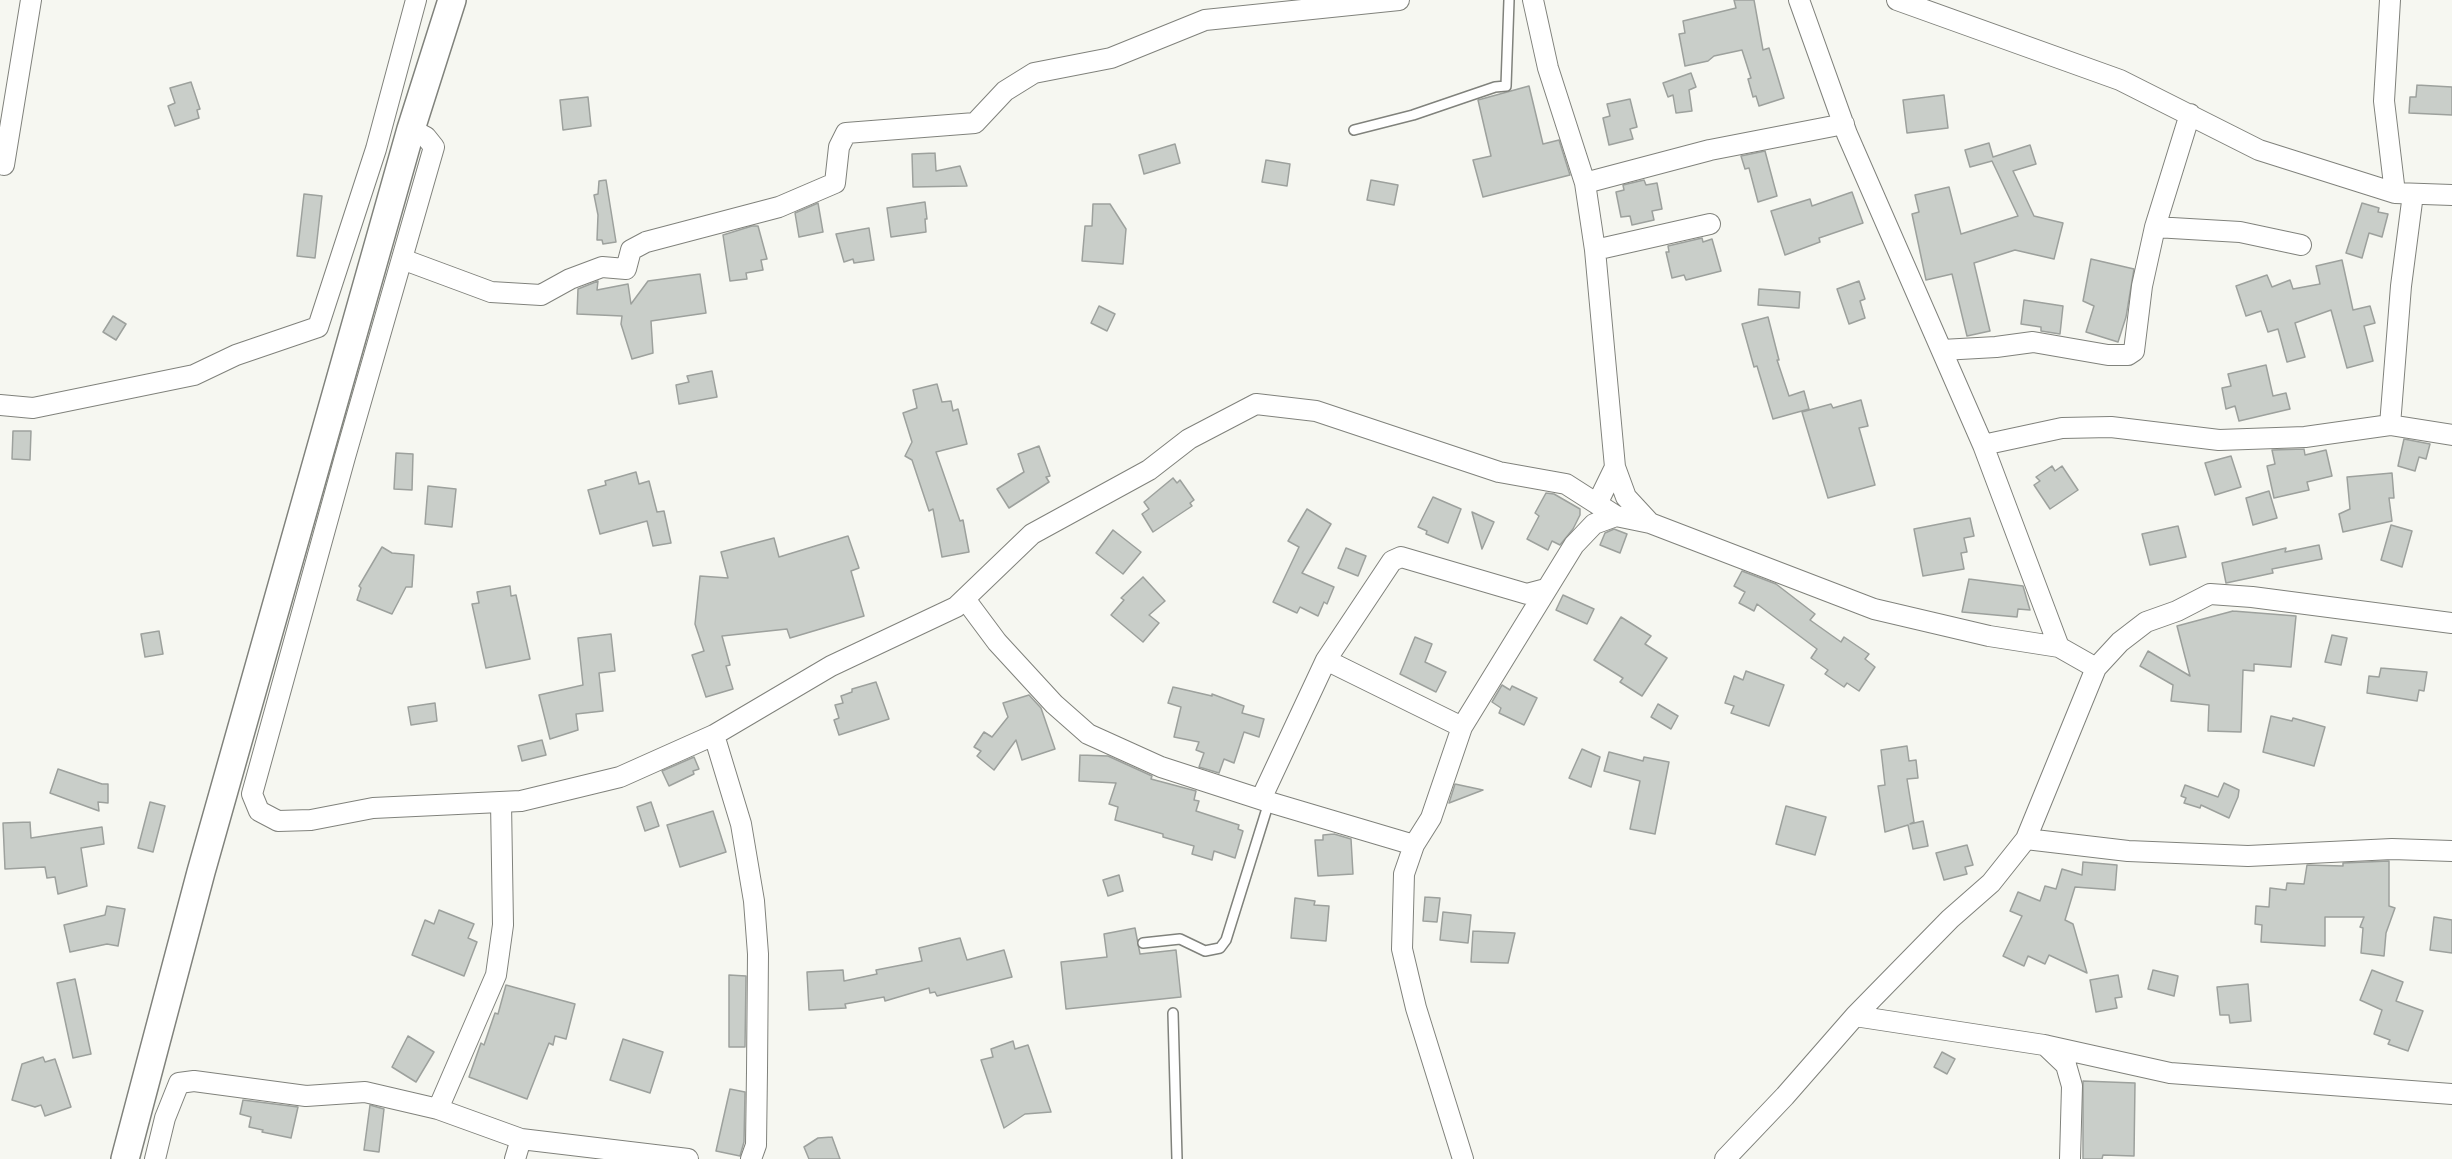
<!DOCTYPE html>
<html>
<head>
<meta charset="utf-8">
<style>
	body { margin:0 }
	canvas { display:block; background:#f6f7f1 }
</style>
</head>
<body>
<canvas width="2452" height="1159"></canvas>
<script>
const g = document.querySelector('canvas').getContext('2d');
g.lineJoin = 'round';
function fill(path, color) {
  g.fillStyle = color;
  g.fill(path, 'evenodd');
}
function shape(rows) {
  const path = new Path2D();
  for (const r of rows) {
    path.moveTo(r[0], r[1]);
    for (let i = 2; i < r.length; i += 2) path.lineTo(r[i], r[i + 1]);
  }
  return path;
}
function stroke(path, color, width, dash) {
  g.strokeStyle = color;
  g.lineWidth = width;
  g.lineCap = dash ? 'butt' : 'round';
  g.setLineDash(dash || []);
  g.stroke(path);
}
const building = shape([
	[1734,0,1754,0,1763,50,1769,48,1784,98,1759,106,1756,96,1753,97,1748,79,1751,78,1742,50,1714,56,1708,61,1685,66,1679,34,1685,33,1683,21,1736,8,1734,0],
	[1691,73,1696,87,1689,90,1692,111,1676,113,1673,95,1668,97,1663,83,1691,73],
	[191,82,200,109,197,110,199,118,175,126,168,106,175,103,170,88,191,82],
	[2417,85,2452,87,2452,115,2409,113,2410,97,2416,97,2417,85],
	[1529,86,1543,144,1559,140,1570,175,1483,197,1473,160,1491,156,1478,100,1529,86],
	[1944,95,1948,128,1907,133,1903,100,1944,95],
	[588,97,591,126,563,130,560,100,588,97],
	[1630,99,1637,127,1630,129,1633,139,1609,145,1603,118,1610,116,1607,104,1630,99],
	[1989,143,1993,157,2030,145,2036,164,2013,171,2034,216,2063,223,2054,259,2015,250,1974,263,1990,331,1967,336,1952,274,1926,280,1912,214,1919,212,1915,195,1949,187,1961,234,2018,216,1992,161,1970,167,1965,150,1989,143],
	[1175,144,1180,163,1144,174,1139,155,1175,144],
	[1765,151,1777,196,1758,202,1749,168,1745,169,1741,156,1765,151],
	[935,153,936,171,960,166,967,186,913,187,912,154,935,153],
	[1266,160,1290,164,1287,186,1262,182,1266,160],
	[606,180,616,242,603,244,602,240,597,240,598,215,594,195,598,194,599,181,606,180],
	[1371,180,1398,185,1394,205,1367,200,1371,180],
	[1644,180,1646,185,1657,183,1662,209,1652,211,1654,220,1632,225,1630,216,1621,217,1616,192,1624,190,1623,185,1644,180],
	[1852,192,1863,223,1819,238,1820,242,1785,255,1771,211,1810,199,1812,206,1852,192],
	[304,194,322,196,315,258,297,256,304,194],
	[925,202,927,219,925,219,926,232,891,237,887,208,925,202],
	[818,203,823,232,799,237,795,213,818,203],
	[2362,203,2379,208,2378,212,2388,214,2382,237,2369,233,2362,258,2346,253,2362,203],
	[1093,204,1110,204,1126,229,1123,264,1082,261,1085,226,1092,226,1093,204],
	[752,226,758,226,767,259,761,260,763,270,746,273,747,279,730,281,723,235,752,226],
	[869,228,874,260,854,263,853,259,844,262,836,234,869,228],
	[1702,238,1703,242,1712,239,1721,271,1686,280,1684,275,1672,278,1666,252,1669,252,1668,246,1702,238],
	[2091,259,2134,269,2126,317,2118,342,2086,332,2094,306,2083,301,2091,259],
	[2342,260,2353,310,2370,306,2375,323,2364,326,2373,361,2347,368,2331,310,2295,323,2305,357,2287,362,2278,329,2268,332,2261,311,2246,316,2236,286,2267,275,2272,287,2290,280,2293,289,2320,284,2316,266,2342,260],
	[700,274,706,313,651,321,653,353,632,359,621,324,622,316,577,314,578,289,598,281,597,290,628,284,631,304,648,281,700,274],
	[1859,281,1865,299,1860,301,1865,318,1849,324,1837,289,1859,281],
	[1759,289,1800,292,1799,308,1758,305,1759,289],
	[2024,300,2063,306,2060,334,2041,331,2041,327,2021,324,2024,300],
	[1099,306,1115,314,1107,331,1091,323,1099,306],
	[113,316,126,324,116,340,103,332,113,316],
	[1768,317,1779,360,1777,360,1789,396,1804,391,1809,409,1773,419,1757,366,1754,367,1742,324,1768,317],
	[2266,365,2273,396,2286,393,2290,409,2239,421,2235,406,2226,409,2222,388,2231,386,2228,374,2266,365],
	[712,371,717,397,679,404,676,385,689,382,687,376,712,371],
	[937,384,942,402,951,401,953,411,958,409,967,444,936,452,960,521,963,520,969,552,942,557,933,509,929,511,912,460,905,456,912,442,903,413,917,408,913,390,937,384],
	[1861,400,1868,426,1859,428,1875,485,1828,498,1802,412,1831,404,1833,408,1861,400],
	[13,431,31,431,30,460,12,459,13,431],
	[2404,439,2430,444,2426,459,2419,457,2415,471,2398,466,2404,439],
	[1039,446,1050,476,1046,477,1049,482,1009,508,997,489,1024,472,1018,454,1039,446],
	[2304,449,2305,455,2326,450,2332,476,2307,482,2309,490,2274,498,2267,466,2275,464,2272,450,2304,449],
	[396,453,413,454,412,490,394,489,396,453],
	[2231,456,2241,487,2215,495,2205,463,2231,456],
	[2052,466,2055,471,2062,466,2078,490,2050,509,2034,485,2040,481,2036,477,2052,466],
	[636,472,639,484,649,481,657,512,664,511,671,543,653,546,647,521,600,534,588,490,606,485,605,481,636,472],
	[2392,473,2394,498,2389,498,2392,521,2343,532,2339,514,2350,509,2347,477,2392,473],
	[1173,478,1177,483,1180,480,1194,500,1190,503,1192,506,1153,532,1142,514,1149,509,1144,502,1173,478],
	[428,486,456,489,452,527,425,524,428,486],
	[2269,491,2277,518,2253,525,2246,498,2269,491],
	[1546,493,1554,494,1580,509,1580,515,1573,529,1560,545,1552,541,1548,550,1527,539,1539,516,1535,513,1546,493],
	[1433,497,1461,509,1448,543,1426,534,1427,531,1418,527,1433,497],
	[1307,509,1331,524,1302,573,1334,587,1327,604,1324,602,1318,616,1300,607,1297,613,1273,602,1299,547,1288,541,1307,509],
	[1472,512,1494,522,1482,549,1472,512],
	[1970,518,1974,536,1964,538,1967,552,1961,553,1964,569,1923,576,1914,529,1970,518],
	[2391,525,2412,531,2402,567,2381,560,2391,525],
	[2178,526,2186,557,2150,565,2142,534,2178,526],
	[1614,529,1627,534,1620,553,1600,545,1605,533,1614,529],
	[1113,530,1141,552,1123,574,1096,553,1113,530],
	[848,536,859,568,851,571,864,616,790,638,787,629,722,636,730,665,726,666,733,689,706,697,692,655,704,651,695,624,700,576,728,578,721,552,774,538,779,557,848,536],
	[2319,545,2322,559,2272,569,2273,573,2226,583,2222,563,2286,548,2285,552,2319,545],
	[382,547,392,553,414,555,412,587,406,587,392,614,357,600,361,588,359,586,382,547],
	[1346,548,1366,556,1358,576,1338,568,1346,548],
	[1742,571,1776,584,1815,614,1810,620,1841,642,1844,637,1869,654,1865,659,1875,667,1859,691,1847,683,1844,687,1825,674,1828,670,1811,658,1817,649,1757,604,1754,611,1739,603,1745,592,1734,586,1742,571],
	[1143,577,1165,601,1149,615,1159,623,1143,642,1111,615,1124,600,1121,598,1143,577],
	[1969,579,2023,586,2030,610,2018,609,2017,617,1962,612,1969,579],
	[510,586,511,596,516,595,530,659,486,668,472,604,479,603,477,592,510,586],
	[1563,595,1594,609,1587,624,1556,610,1563,595],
	[2233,611,2296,616,2291,667,2254,664,2254,671,2243,670,2241,732,2208,731,2209,705,2171,701,2173,685,2140,666,2148,651,2190,676,2177,626,2233,611],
	[1621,617,1651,636,1645,644,1667,658,1642,696,1620,682,1623,678,1594,660,1621,617],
	[159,631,163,654,145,657,141,634,159,631],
	[611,634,615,671,599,673,603,711,576,714,578,730,550,739,539,695,583,685,578,638,611,634],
	[2332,635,2347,638,2341,665,2325,662,2332,635],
	[1415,637,1432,644,1425,662,1446,672,1436,692,1400,674,1415,637],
	[2381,668,2427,672,2424,691,2419,690,2417,701,2367,693,2369,676,2379,677,2381,668],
	[1746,671,1784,685,1769,726,1731,713,1734,706,1725,703,1734,676,1743,680,1746,671],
	[876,682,889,719,839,735,834,720,839,718,835,705,843,703,841,696,852,692,852,689,876,682],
	[1502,685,1510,690,1512,686,1537,698,1524,725,1499,713,1501,708,1492,702,1502,685],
	[1173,687,1212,696,1212,694,1244,706,1242,713,1264,719,1259,737,1244,732,1234,763,1224,759,1219,773,1199,767,1204,753,1196,750,1199,742,1174,737,1181,707,1168,703,1173,687],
	[1029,695,1041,708,1055,749,1022,760,1016,740,994,770,977,756,981,751,974,747,984,732,992,737,1008,717,1003,703,1029,695],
	[435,703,437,721,411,725,408,707,435,703],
	[1658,704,1678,716,1671,729,1651,717,1658,704],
	[2271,716,2292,721,2293,718,2325,727,2314,766,2263,752,2271,716],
	[542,740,546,755,522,761,518,746,542,740],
	[1907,746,1909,761,1916,760,1918,778,1907,779,1914,822,1910,824,1923,821,1928,846,1913,849,1908,825,1885,832,1878,786,1885,785,1881,750,1907,746],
	[1582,749,1600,757,1591,787,1569,778,1582,749],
	[1609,752,1643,761,1644,757,1669,762,1655,834,1630,829,1640,781,1604,771,1609,752],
	[1080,755,1108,756,1152,776,1151,779,1196,791,1194,800,1199,801,1196,811,1239,825,1238,829,1243,831,1235,858,1214,851,1212,860,1192,854,1194,846,1163,837,1163,834,1115,820,1118,807,1109,804,1116,783,1079,781,1080,755],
	[694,757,699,769,693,771,694,774,669,786,662,771,694,757],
	[58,769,102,784,108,784,108,803,98,802,99,811,50,793,58,769],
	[2224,783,2239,790,2238,797,2229,818,2201,805,2200,808,2184,803,2186,798,2181,796,2185,785,2218,797,2224,783],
	[1455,784,1483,790,1449,803,1455,784],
	[150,802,165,806,153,852,138,848,150,802],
	[651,802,659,826,645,831,637,807,651,802],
	[1786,806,1826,817,1815,855,1776,844,1786,806],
	[713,811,726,852,680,867,667,825,713,811],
	[30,822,31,838,102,827,104,844,81,848,87,886,58,894,55,877,47,878,45,867,5,869,3,823,30,822],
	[1334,834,1351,839,1353,874,1318,876,1315,840,1323,840,1323,835,1334,834],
	[1967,845,1973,865,1965,867,1967,874,1944,880,1936,853,1967,845],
	[2389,861,2389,906,2395,908,2386,933,2384,956,2361,953,2363,928,2360,927,2364,917,2325,917,2325,946,2261,942,2262,925,2255,924,2256,906,2269,907,2270,888,2286,890,2287,883,2304,884,2307,865,2343,866,2343,863,2389,861],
	[2083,862,2117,865,2115,890,2075,887,2065,920,2073,924,2087,973,2049,955,2045,964,2028,956,2024,966,2003,956,2022,916,2010,911,2018,892,2040,901,2045,886,2056,889,2062,869,2082,875,2083,862],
	[1119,875,1123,891,1108,896,1103,880,1119,875],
	[1425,897,1440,898,1437,922,1423,921,1425,897],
	[1295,898,1315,901,1314,905,1329,906,1326,941,1291,938,1295,898],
	[107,906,125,909,118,946,107,944,70,952,64,925,105,915,107,906],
	[439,910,474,924,468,938,477,942,464,976,412,955,425,920,434,924,439,910],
	[1443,912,1471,915,1468,943,1440,940,1443,912],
	[2434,917,2452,920,2452,953,2430,950,2434,917],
	[1135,928,1140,954,1176,950,1181,997,1066,1009,1061,962,1107,957,1104,934,1135,928],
	[1473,931,1515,933,1508,963,1471,962,1473,931],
	[960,938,967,960,1004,950,1012,977,937,996,935,992,930,993,929,988,885,1001,884,997,845,1004,846,1008,809,1010,807,972,843,970,844,981,877,974,876,970,922,961,919,948,960,938],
	[2153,970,2178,976,2174,996,2148,989,2153,970],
	[2372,970,2403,982,2396,1001,2423,1011,2408,1051,2388,1044,2390,1040,2374,1034,2382,1010,2360,1000,2372,970],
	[729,975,746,976,745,1047,729,1047,729,975],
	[2118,975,2122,997,2115,998,2117,1008,2096,1012,2090,980,2118,975],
	[75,979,91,1054,73,1058,57,983,75,979],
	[2248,984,2251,1021,2230,1023,2229,1015,2220,1015,2217,987,2248,984],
	[506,985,575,1004,566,1039,555,1036,553,1045,549,1043,527,1099,469,1077,481,1043,484,1045,495,1013,498,1014,506,985],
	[408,1036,434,1052,416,1082,392,1067,408,1036],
	[623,1039,663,1052,650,1093,610,1080,623,1039],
	[1013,1041,1015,1049,1028,1045,1051,1112,1025,1114,1004,1128,981,1060,993,1057,991,1049,1013,1041],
	[1942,1052,1955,1059,1947,1074,1934,1067,1942,1052],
	[43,1057,45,1062,55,1059,71,1107,45,1116,41,1105,35,1107,12,1100,22,1064,43,1057],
	[2083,1081,2135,1083,2134,1156,2103,1155,2102,1159,2083,1159,2083,1081],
	[730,1089,745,1092,744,1142,740,1156,716,1151,730,1089],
	[243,1100,298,1107,291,1138,262,1132,263,1130,249,1127,251,1117,240,1114,243,1100],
	[370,1105,384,1109,379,1152,364,1150,370,1105],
	[832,1137,840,1159,809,1159,804,1147,818,1138,832,1137]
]);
const service = shape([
	[1354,130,1413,115,1495,87,1506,86,1509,0],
	[1143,943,1180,939,1205,951,1220,948,1226,940,1269,802],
	[1173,1013,1177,1159]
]);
const minor = shape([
	[1533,0,1548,68,1585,183,1595,250,1615,467,1626,497,1650,523],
	[1799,0,1847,134,1983,445,2059,647,2096,668],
	[1897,0,2120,80,2259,150,2395,193,2452,195],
	[2390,0,2384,101,2395,193],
	[411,129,426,137,434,147,345,457,252,794,259,811,278,821,311,820,373,808,521,801,620,777,714,735,831,666,956,607,1032,534,1149,470,1189,439,1256,404,1316,411,1499,472,1566,484,1616,516],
	[4,165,31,0],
	[1585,183,1710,150,1844,124],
	[2155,227,2240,232,2301,245],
	[1595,250,1710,224],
	[402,259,491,292,541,295,570,279,602,267,626,269,631,250,646,242,779,207,835,183,839,147,846,133,975,123,1005,91,1034,73,1111,58,1205,20,1399,0],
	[1942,350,1996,347,2033,342,2108,355,2128,355,2134,351,2142,286,2155,227,2190,114],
	[0,405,33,408,194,375,236,355,318,327,376,149,416,0],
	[2390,425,2401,286,2413,194],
	[1983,445,2062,428,2111,427,2219,440,2305,437,2390,425,2452,435],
	[1597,504,1615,467],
	[965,599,997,642,1054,704,1088,734,1161,767,1269,802,1414,845],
	[1326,660,1462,727],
	[714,735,741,824,754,901,758,954,757,1071,756,1145,751,1159],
	[1261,799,1326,660,1392,561,1401,557,1527,594,1546,589],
	[2026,839,2128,851,2248,856,2392,849,2452,851],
	[1855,1016,2044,1045,2170,1073,2452,1094],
	[2045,1045,2066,1065,2072,1086,2070,1159],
	[438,1109,496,975,503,925,501,802],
	[155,1159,165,1118,179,1083,194,1081,306,1096,365,1092,438,1109,521,1139,688,1159],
	[515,1159,521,1139],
	[1463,1159,1416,1008,1402,949,1404,874,1414,845,1431,818,1462,727,1574,545,1594,524,1616,516,1650,523,1874,609,1989,636,2059,647],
	[1725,1159,1785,1096,1855,1016,1950,919,1991,883,2026,839,2096,668,2120,642,2146,622,2177,611,2210,594,2252,597,2452,623]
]);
const secondary = shape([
	[125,1159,201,872,411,129,452,0]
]);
fill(building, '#c9cec9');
stroke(building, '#9da19d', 1.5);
stroke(service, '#80827c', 12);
stroke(minor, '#80827c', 22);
stroke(secondary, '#80827c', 30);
stroke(service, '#fff', 9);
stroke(minor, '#fff', 20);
stroke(secondary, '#fff', 27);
</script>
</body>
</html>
